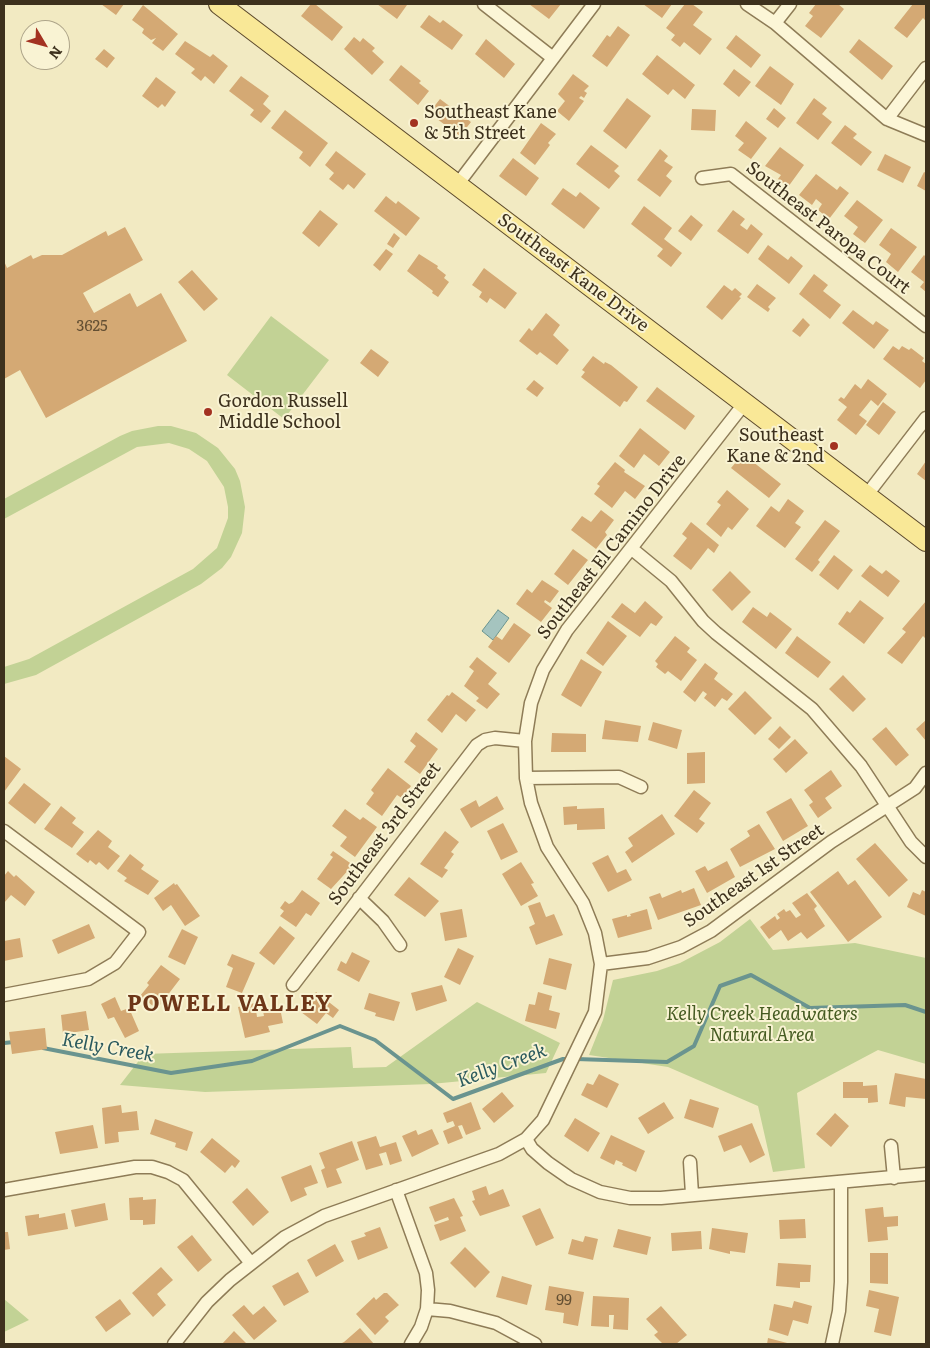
<!DOCTYPE html>
<html>
<head>
<meta charset="utf-8">
<style>
	body { margin:0 }
	#map { position:relative; width:930px; height:1348px; overflow:hidden; background:#f2eac2; font-family:Literata,serif }
	canvas { display:block }
	.frame { position:absolute; inset:0; border:5px solid #3d311d; pointer-events:none }
	.north { position:absolute; left:20px; top:20px; width:50px; height:50px; box-sizing:border-box; background:#f9f3d3; border:1px solid #aea58a; border-radius:50%; rotate:127deg; font-size:14px; font-weight:700; line-height:20px; text-align:center; color:#3d311d }
	.north::after { content:''; display:block; margin:auto; width:18px; height:22px; background:#a33221; clip-path:polygon(50% 0,100% 100%,50% 72%,0 100%) }
</style>
</head>
<body>
<div id="map">
<canvas width="930" height="1348"></canvas>
<div class="frame"></div>
<div class="north">N</div>
</div>
<script>
const g = document.querySelector('canvas').getContext('2d');
g.lineJoin = 'round';
function fill(path, color) {
  g.fillStyle = color;
  g.fill(path, 'evenodd');
}
function shape(rows) {
  const path = new Path2D();
  for (const r of rows) {
    path.moveTo(r[0], r[1]);
    for (let i = 2; i < r.length; i += 2) path.lineTo(r[i], r[i + 1]);
  }
  return path;
}
function stroke(path, color, width, dash) {
  g.strokeStyle = color;
  g.lineWidth = width;
  g.lineCap = dash ? 'butt' : 'round';
  g.setLineDash(dash || []);
  g.stroke(path);
}
function label(font, color, halo, rows, align = 'center') {
  g.font = font + ' Literata,serif';
  g.lineWidth = 4;
  g.setLineDash([]);
  g.textBaseline = 'middle';
  g.strokeStyle = halo;
  g.fillStyle = color;
  for (const [text, x, y, turn = 0] of rows) {
    g.save();
    g.translate(x, y);
    g.rotate((+turn || 0) * Math.PI / 180);
    g.textAlign = isNaN(turn) ? turn : align;
    if (halo) g.strokeText(text, 0, 0);
    g.fillText(text, 0, 0);
    g.restore();
  }
}
const green = shape([
	[271,316,329,360,284,419,227,375],
	[158,426,171,426,196,433,218,448,235,469,240,481,245,507,242,533,231,557,222,568,201,584,36,675,4,684,4,667,29,659,193,569,217,548,228,518,228,507,224,487,207,461,189,449,169,443,137,447,4,519,4,499,120,436,132,431],
	[750,919,773,950,855,943,926,958,926,1064,878,1050,797,1093,805,1168,773,1172,758,1106,668,1067,589,1055,603,1020,613,980,657,971,680,963,720,942],
	[477,1002,560,1043,546,1073,431,1084,205,1092,120,1085,144,1054,351,1047,353,1068,386,1067],
	[4,1299,29,1320,4,1332]
]);
const water = shape([
	[498,610,509,618,493,640,482,631,498,610]
]);
const stream = shape([
	[4,1043,14,1042],
	[43,1048,171,1073,252,1061,340,1026,375,1040,453,1099,563,1059,569,1059],
	[576,1059,667,1062,694,1046,720,986,751,975,810,1008,905,1005,926,1012]
]);
const building = shape([
	[101,4,124,4,116,15],
	[311,4,315,4,343,27,332,41,301,16],
	[377,4,406,4,407,5,397,19],
	[529,4,561,4,549,19],
	[643,4,672,4,662,18],
	[685,4,692,4,703,12,693,25,712,39,700,55,684,42,680,47,671,40,675,35,666,28],
	[816,4,838,4,844,9,821,38,805,26,813,16,809,13],
	[913,4,926,4,926,21,923,18,907,38,894,28],
	[143,5,178,34,163,51,152,43,156,38,151,40,142,33,144,29,132,20],
	[429,15,440,23,443,20,463,35,452,50,420,27],
	[618,26,630,35,607,67,592,56,607,35,610,37],
	[736,35,761,55,751,68,726,48],
	[354,37,360,42,363,38,375,48,372,51,384,62,372,75,344,49],
	[486,39,515,64,504,78,475,54],
	[859,39,893,66,882,80,849,52],
	[185,41,210,57,213,54,228,66,214,84,205,76,201,81,191,73,195,69,175,54],
	[104,49,115,58,107,68,95,59],
	[657,55,695,85,685,99,673,89,668,95,642,74],
	[401,65,421,81,419,83,429,91,418,105,389,80],
	[770,66,794,84,781,105,755,86],
	[734,69,751,82,739,97,723,84],
	[573,74,589,86,584,91,587,93,584,98,581,96,579,98,584,101,569,121,557,111,565,101,558,94],
	[241,76,269,96,263,104,271,111,261,123,250,115,254,110,229,91],
	[156,77,176,92,165,107,162,104,158,108,142,96],
	[627,98,651,116,626,149,603,131],
	[814,98,827,108,822,114,832,122,818,140,796,123],
	[440,99,471,122,460,136,429,113],
	[774,108,786,118,778,128,766,119],
	[692,109,716,110,715,131,691,130],
	[285,110,328,143,310,167,299,158,303,152,271,128],
	[746,121,767,138,751,159,738,150,744,143,735,136],
	[541,123,556,134,548,143,550,145,535,165,520,153],
	[845,125,857,134,853,138,872,152,861,166,831,143],
	[591,145,619,166,614,171,620,176,609,189,576,164],
	[780,147,804,165,788,187,778,179,781,175,765,166],
	[660,149,668,156,664,161,673,167,666,176,672,181,660,197,637,180],
	[336,151,366,174,354,189,348,184,343,190,329,179,334,173,325,165],
	[885,154,911,167,903,183,877,170],
	[513,158,539,178,526,196,499,176],
	[924,172,926,173,926,191,917,186],
	[816,174,837,190,840,186,849,193,829,219,818,210,822,204,816,199,812,205,799,195],
	[563,188,576,197,580,192,600,208,584,229,551,204],
	[386,196,396,204,398,201,420,218,406,236,374,211],
	[857,200,883,220,865,243,853,234,858,227,844,216],
	[644,206,672,228,664,239,682,253,671,267,657,256,663,249,631,224],
	[320,210,338,224,319,247,302,233],
	[733,210,745,219,740,225,747,230,751,224,763,234,748,254,717,231],
	[691,215,703,225,691,241,678,231],
	[125,227,143,260,83,293,94,313,130,293,137,307,161,293,187,341,46,418,20,370,4,379,4,261,7,268,31,255,33,259,42,255,62,255,106,231,108,236],
	[891,228,917,247,898,272,886,262,891,254,879,245],
	[394,233,400,238,393,248,387,244],
	[768,245,788,260,791,256,803,266,789,284,758,259],
	[386,249,393,254,380,271,373,265],
	[419,254,438,266,437,268,446,275,444,278,449,282,438,297,432,293,433,291,407,271],
	[924,255,926,257,926,292,920,287,924,282,911,272],
	[484,268,517,293,505,309,490,298,487,303,479,297,482,292,472,285],
	[192,270,218,299,204,311,178,282],
	[814,274,828,285,823,291,841,305,830,319,799,294],
	[757,284,776,298,768,307,770,309,768,312,747,297],
	[724,285,732,291,735,288,742,294,739,297,741,298,722,320,706,307],
	[853,310,873,325,876,321,889,330,874,349,842,323],
	[546,313,560,325,553,335,569,350,557,365,540,352,537,355,519,341,529,328,532,331],
	[803,318,810,325,800,337,792,331],
	[893,346,899,350,902,346,909,350,911,348,924,358,922,361,926,364,926,380,920,388,883,359],
	[371,349,389,362,378,377,360,363],
	[593,356,604,364,605,362,611,365,638,387,627,402,624,401,620,407,581,377,585,372,582,370],
	[868,379,887,394,878,406,871,400,859,415,867,421,856,435,837,420,847,407,838,400,841,397,844,399,855,384,861,389],
	[534,380,544,388,537,397,526,389],
	[657,387,695,416,685,430,646,401],
	[883,402,896,412,879,435,866,425],
	[640,428,670,452,659,466,644,454,634,468,619,456],
	[743,454,781,484,769,498,731,468],
	[926,461,926,481,917,474],
	[615,462,625,470,624,472,645,486,635,499,625,491,612,508,594,494,600,486,597,484],
	[727,490,749,509,732,530,728,527,721,537,706,524,721,505,717,502],
	[788,499,804,511,795,523,801,527,785,548,756,526,771,506,779,512],
	[601,510,614,520,605,532,607,535,596,549,571,530,582,516,591,522],
	[825,520,840,531,818,560,820,562,812,572,795,559],
	[691,522,719,545,714,553,708,548,691,570,673,556,687,538,682,534],
	[573,549,588,560,568,585,554,574],
	[834,555,853,570,838,590,819,575],
	[870,565,882,574,886,570,900,581,888,597,861,576],
	[730,571,751,592,732,611,712,590],
	[542,580,559,591,550,603,545,600,544,602,552,608,541,622,516,604,527,589,532,593],
	[860,600,884,618,864,644,838,624,847,611,850,613],
	[645,601,663,617,656,626,651,623,640,637,611,617,622,603,635,613],
	[926,601,926,639,923,636,902,664,887,653,906,632,902,629],
	[753,607,767,617,770,612,792,629,776,649,742,622],
	[608,621,627,636,603,666,586,653],
	[514,623,531,635,509,663,488,647,496,636,502,640],
	[675,636,690,648,687,652,697,660,681,681,668,671,665,674,656,667,658,664,655,661],
	[797,636,831,662,818,678,785,653],
	[477,657,497,673,488,684,500,694,487,709,476,701,479,698,464,686,474,671,469,667],
	[581,659,602,672,581,707,561,695],
	[705,663,718,673,714,679,733,694,727,701,722,698,715,707,704,698,707,694,703,691,695,702,683,692],
	[843,675,866,699,853,712,829,689],
	[745,691,772,718,755,735,728,709],
	[452,692,476,710,466,722,456,714,442,733,427,720,447,695,449,696],
	[605,720,641,726,638,742,602,739],
	[926,720,926,741,916,729],
	[653,722,682,730,677,749,648,740],
	[780,726,791,737,779,749,768,739],
	[886,727,909,755,896,766,872,739],
	[416,732,438,749,420,774,404,762,416,746,410,741],
	[552,733,586,734,586,752,551,752],
	[795,739,808,753,786,773,773,759],
	[705,752,705,783,687,784,687,753],
	[4,756,21,769,4,792],
	[388,768,411,786,402,798,397,795,382,816,366,804,374,793,371,790],
	[831,770,842,786,825,798,832,808,818,818,809,805,813,802,804,790],
	[24,783,51,804,35,824,8,803],
	[694,790,711,803,699,819,705,823,697,833,674,816],
	[497,796,504,809,471,828,460,809,476,800,479,807],
	[791,798,808,826,783,841,766,812],
	[61,806,76,818,72,823,84,832,72,848,44,829],
	[577,806,577,809,604,808,605,829,577,830,577,824,564,825,563,807],
	[345,809,360,820,363,817,377,827,355,857,340,846,347,837,332,826],
	[662,814,675,834,632,863,625,852,633,846,628,838],
	[503,823,518,852,501,860,487,831],
	[759,824,775,849,740,867,730,849,750,836,747,831],
	[98,830,112,841,108,847,120,856,108,870,99,862,96,865,90,860,88,863,76,854],
	[445,831,459,842,451,852,454,854,444,868,448,870,442,878,420,864],
	[875,843,908,880,889,897,856,859],
	[333,851,353,865,331,889,317,879,333,857,330,855],
	[130,854,144,865,141,869,159,881,148,895,124,881,127,878,117,871],
	[608,855,617,873,626,869,632,880,608,892,592,863],
	[727,861,735,877,707,893,695,871,705,866,708,871],
	[521,862,534,883,531,884,538,896,521,906,502,874],
	[8,871,14,877,16,875,35,892,25,906,11,895,4,903,4,876],
	[838,871,848,885,855,880,882,917,848,942,810,892],
	[409,877,439,901,425,917,394,895],
	[174,883,175,885,177,884,200,916,185,926,171,905,163,911,154,898],
	[694,888,701,905,658,920,649,897,660,893,662,898,681,890,682,893],
	[302,890,320,903,311,916,306,913,296,927,280,916,284,911,280,908,285,901,289,904,293,902],
	[922,890,926,892,926,916,907,907,913,892,920,895],
	[807,893,817,906,814,909,825,926,807,939,801,932,788,941,781,930,769,939,760,927,775,916,777,920,780,918,777,914,784,909,786,912,790,910,796,918,801,915,792,903],
	[540,902,546,917,554,914,563,935,536,945,529,927,535,924,528,906],
	[462,909,467,937,445,941,440,913],
	[647,909,652,929,618,938,612,919,627,915,627,917,631,916,630,914],
	[89,924,95,938,58,954,52,940],
	[280,926,295,938,274,965,259,953],
	[182,929,198,937,185,965,168,957],
	[20,938,23,957,4,961,4,941],
	[458,948,474,956,460,985,444,977],
	[352,952,370,961,359,982,337,970,341,961,346,964],
	[232,954,255,963,242,993,226,987,233,968,227,965],
	[549,958,572,964,566,990,543,984],
	[161,965,180,979,157,1009,140,996,149,985,147,983],
	[442,985,447,1001,416,1011,411,993],
	[316,992,339,1010,333,1018,326,1013,317,1024,301,1012],
	[538,992,552,996,549,1010,560,1013,556,1029,525,1021,529,1004,535,1005],
	[369,993,400,1002,394,1021,375,1016,376,1013,364,1009],
	[115,997,121,1011,129,1008,139,1031,125,1038,114,1017,108,1019,101,1004],
	[255,1003,257,1017,264,1016,263,1011,280,1008,283,1023,268,1026,270,1032,245,1038,238,1007],
	[86,1011,89,1030,63,1034,61,1015],
	[45,1028,47,1049,12,1054,9,1032],
	[895,1073,926,1079,926,1099,906,1097,905,1107,889,1104],
	[599,1074,619,1084,607,1108,581,1095,587,1083,593,1085],
	[843,1082,863,1082,863,1086,877,1085,878,1102,868,1103,868,1098,843,1098],
	[502,1092,514,1106,494,1123,482,1109],
	[690,1099,719,1108,713,1128,684,1118],
	[471,1102,481,1129,466,1135,462,1125,458,1126,463,1138,448,1144,443,1131,455,1126,453,1121,447,1123,443,1113],
	[664,1102,674,1118,648,1134,638,1118],
	[121,1105,122,1113,137,1111,139,1130,118,1132,119,1142,105,1144,102,1108],
	[835,1113,849,1126,831,1147,816,1134],
	[575,1118,600,1133,588,1152,564,1136],
	[155,1119,193,1132,187,1151,175,1147,176,1143,150,1134],
	[752,1123,765,1155,750,1163,741,1145,724,1152,718,1136],
	[93,1125,98,1148,60,1154,55,1132],
	[432,1129,439,1144,412,1157,402,1136,416,1130,418,1135],
	[611,1135,645,1151,636,1172,622,1165,623,1163,616,1160,614,1165,600,1158],
	[376,1136,380,1147,396,1142,402,1161,390,1165,386,1152,379,1154,383,1165,366,1170,357,1142],
	[212,1138,240,1161,235,1168,232,1165,225,1173,200,1152],
	[352,1141,359,1160,336,1169,342,1183,327,1188,321,1170,325,1168,319,1153],
	[311,1165,318,1183,304,1188,307,1195,291,1202,281,1177],
	[486,1186,489,1195,503,1189,510,1206,480,1216,472,1201,475,1200,472,1191],
	[247,1188,269,1212,253,1226,232,1202],
	[143,1197,143,1200,156,1199,155,1224,143,1225,143,1220,130,1220,129,1198],
	[454,1198,463,1216,460,1217,466,1231,440,1241,434,1225,449,1220,448,1217,435,1222,429,1207],
	[105,1203,108,1220,75,1227,71,1210],
	[883,1207,884,1217,898,1216,898,1226,887,1227,888,1240,868,1242,865,1209],
	[540,1208,554,1238,536,1246,522,1216],
	[65,1213,68,1229,28,1236,25,1216,39,1214,39,1218],
	[805,1219,806,1238,780,1239,779,1220],
	[380,1227,388,1248,358,1260,351,1241,366,1236,364,1233],
	[712,1228,748,1233,745,1253,730,1251,730,1254,709,1249],
	[618,1229,651,1237,647,1255,613,1247],
	[701,1231,702,1249,672,1251,671,1233],
	[4,1232,8,1232,10,1249,4,1250],
	[192,1235,212,1260,198,1272,177,1247],
	[585,1236,598,1239,593,1260,568,1254,572,1239,583,1242],
	[335,1244,344,1261,316,1277,307,1260],
	[465,1247,490,1272,475,1288,450,1263],
	[870,1253,888,1253,888,1284,870,1283],
	[778,1263,811,1265,810,1282,800,1282,800,1288,776,1286],
	[161,1267,173,1280,157,1294,166,1305,153,1317,132,1293],
	[298,1272,309,1292,284,1306,272,1286],
	[502,1276,532,1285,527,1305,496,1297],
	[549,1286,584,1292,578,1326,563,1323,564,1313,545,1310],
	[869,1290,899,1297,891,1336,874,1332,879,1309,866,1306],
	[384,1293,387,1293,399,1305,385,1317,389,1321,375,1335,356,1314,374,1297,376,1300],
	[593,1296,629,1298,628,1330,613,1329,614,1315,609,1315,609,1327,591,1326],
	[120,1299,131,1314,106,1332,95,1317],
	[794,1301,812,1306,808,1324,793,1320,788,1336,769,1330,774,1304,792,1308],
	[244,1305,253,1315,264,1306,277,1321,254,1340,232,1315],
	[661,1306,687,1335,676,1344,663,1344,654,1335,658,1332,646,1319],
	[360,1328,374,1344,340,1344,344,1342],
	[234,1331,247,1344,222,1344],
	[768,1338,791,1344,767,1344]
]);
const street = shape([
	[484,4,553,58],
	[747,4,775,23,887,119,926,135],
	[775,23,790,4],
	[887,119,926,68],
	[702,178,731,174,926,326],
	[457,185,594,4],
	[866,496,926,418],
	[632,549,671,581,703,621,716,633,812,709,861,766,911,842,926,857],
	[526,778,619,777,641,787],
	[4,831,139,932,115,963,88,979,4,995],
	[359,898,383,921,400,945],
	[601,964,648,958,681,947,711,931,831,842,915,788,926,773],
	[293,985,477,745,485,740,495,738,525,741],
	[526,1139,532,1149,548,1163,571,1179,600,1192,630,1198,661,1198,926,1174],
	[891,1146,894,1178],
	[690,1162,692,1194],
	[4,1190,135,1167,152,1167,168,1172,183,1180,250,1262],
	[396,1190,426,1273,428,1290,427,1309,421,1327,411,1344],
	[427,1309,450,1311,496,1323,535,1344],
	[174,1344,207,1302,230,1280,285,1237,324,1216,499,1154,526,1139,543,1120,595,1012,601,964,595,933,583,903,547,847,531,803,526,778,525,741,531,703,543,670,567,630,744,404],
	[832,1344,839,1311,841,1282,841,1183]
]);
const primary = shape([
	[219,4,926,541]
]);
const markers = [
	[414,123,5,"#a33221"],
	[208,412,5,"#a33221"],
	[834,446,5,"#a33221"]
];
const numberNames = [
	["3625",92,327],
	["99",564,1301]
];
const poiNames = [
	["Southeast Kane",424,113],
	["& 5th Street",424,134],
	["Gordon Russell",218,402],
	["Middle School",218,423],
	["Southeast",824,436,"right"],
	["Kane & 2nd",824,457,"right"]
];
const streetNames = [
	["Southeast Paropa Court",828,228,38],
	["Southeast Kane Drive",573,273,37],
	["Southeast El Camino Drive",612,547,-52],
	["Southeast 3rd Street",385,834,-53],
	["Southeast 1st Street",754,876,-35]
];
const parkNames = [
	["Kelly Creek Headwaters",762,1015],
	["Natural Area",762,1036]
];
const waterNames = [
	["Kelly Creek",108,1048,10],
	["Kelly Creek",502,1066,-20]
];
const districtNames = [
	["POWELL VALLEY",230,1005]
];
fill(green, '#c2d295');
fill(water, '#a5c4bf');
stroke(water, '#6a948f', 1);
stroke(stream, '#6a948f', 4);
fill(building, '#d4a974');
stroke(street, '#8e7c57', 15);
stroke(primary, '#5c492c', 22);
stroke(street, '#fcf6d7', 12);
stroke(primary, '#f9e897', 20);
for (const [x, y, r, color] of markers) {
  const dot = new Path2D();
  dot.arc(x, y, r, 0, 2 * Math.PI);
  g.fillStyle = color;
  g.fill(dot);
  stroke(dot, '#f9f3d3', 2);
}
label('15px', '#634f33', null, numberNames);
label('18px', '#3d311d', '#f9f3d3', poiNames, 'left');
label('18px', '#3d311d', '#f9f3d3', streetNames);
label('italic 18px', '#455b21', '#f9f3d3', parkNames);
label('italic 19px', '#2b5a5e', '#f9f3d3', waterNames);
g.letterSpacing = '1px';
label('bold 22px', '#6d3618', '#f9f3d3', districtNames);
g.letterSpacing = '0px';
</script>
</body>
</html>
